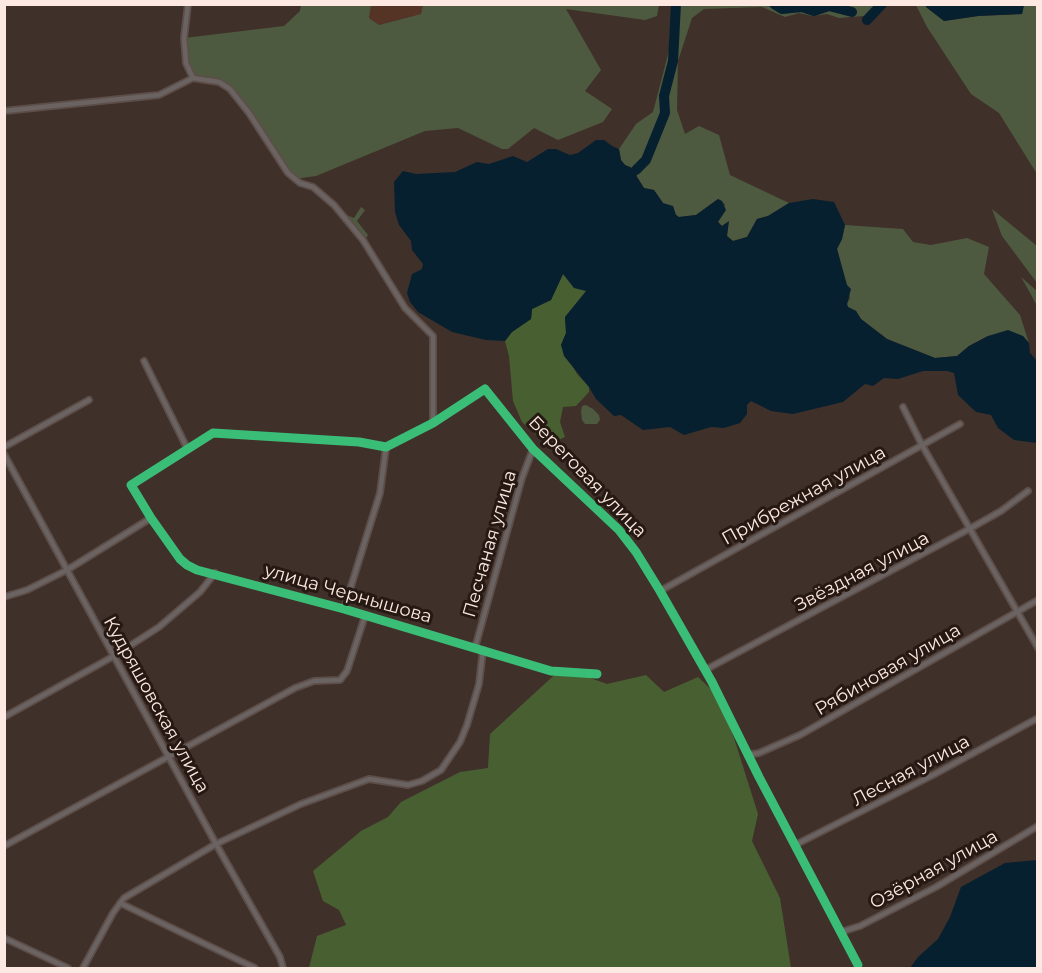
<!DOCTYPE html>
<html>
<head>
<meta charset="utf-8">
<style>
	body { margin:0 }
	#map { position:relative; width:1042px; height:973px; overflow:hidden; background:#40302a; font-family:Montserrat,sans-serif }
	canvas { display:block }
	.frame { position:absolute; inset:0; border:6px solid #fde9e1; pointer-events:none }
</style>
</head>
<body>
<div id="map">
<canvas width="1042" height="973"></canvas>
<div class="frame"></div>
</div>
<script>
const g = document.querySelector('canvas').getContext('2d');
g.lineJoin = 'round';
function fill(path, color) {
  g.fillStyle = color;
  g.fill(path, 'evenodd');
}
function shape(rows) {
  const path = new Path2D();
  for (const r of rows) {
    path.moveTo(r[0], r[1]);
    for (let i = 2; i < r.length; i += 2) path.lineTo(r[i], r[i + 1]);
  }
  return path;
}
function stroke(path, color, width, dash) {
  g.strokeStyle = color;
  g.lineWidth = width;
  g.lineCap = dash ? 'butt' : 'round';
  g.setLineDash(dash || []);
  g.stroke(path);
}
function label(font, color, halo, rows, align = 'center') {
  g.font = font + ' Montserrat,sans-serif';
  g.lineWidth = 6;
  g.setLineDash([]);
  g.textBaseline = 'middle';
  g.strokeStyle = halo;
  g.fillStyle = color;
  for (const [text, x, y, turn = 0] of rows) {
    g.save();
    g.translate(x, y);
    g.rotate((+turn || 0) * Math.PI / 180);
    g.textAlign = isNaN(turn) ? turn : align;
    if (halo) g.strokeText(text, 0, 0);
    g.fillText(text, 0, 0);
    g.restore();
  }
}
const built = shape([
	[371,5,423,5,421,14,379,25,369,18]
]);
const green = shape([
	[301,5,371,5,369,18,379,25,421,14,423,5,659,5,657,16,645,20,566,9,601,70,585,91,612,109,603,122,558,140,534,128,508,149,502,149,458,128,425,131,316,176,294,179,230,89,219,82,193,78,186,63,184,38,284,26,300,11],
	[672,5,883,5,876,15,839,18,827,14,813,16,799,13,785,17,762,7,704,9,692,18,678,61,677,110,685,134,699,126,719,135,730,175,789,203,768,216,757,219,747,237,733,241,727,236,728,222,722,226,718,222,725,204,718,199,696,215,679,217,676,215,663,203,654,190,644,188,631,167,625,165,621,160,619,149,636,124,653,112,672,39],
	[916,5,926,5,926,7,944,21,978,16,1022,14,1024,5,1037,5,1037,174,999,113,971,94,927,27],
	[361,207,365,210,357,221,368,235,366,238,344,214,354,218],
	[992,209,1037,246,1037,283,1002,236],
	[845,225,903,229,913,242,931,245,967,238,989,247,984,274,1020,315,1029,343,1023,336,988,336,969,346,957,356,935,358,887,339,861,319,856,311,848,307,847,304,850,298,837,249,842,239],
	[1021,277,1037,291,1037,306,1029,291],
	[586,405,593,409,599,415,600,420,597,424,585,424,582,420,581,412,582,406]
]);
const forest = shape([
	[563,274,587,291,565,317,566,333,561,345,577,374,589,387,589,392,576,406,563,407,560,422,565,437,554,442,543,440,522,422,513,401,509,356,505,341,512,332,531,319,532,309,551,300],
	[562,668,607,684,646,675,664,692,698,677,716,694,734,738,758,814,752,841,780,898,791,968,309,968,317,936,346,925,339,910,323,901,313,871,361,831,388,817,401,802,460,772,488,768,490,734]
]);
const water = shape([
	[926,5,1024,4,1024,5,1022,14,978,16,944,21,926,7],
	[596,140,604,140,612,146,619,149,621,160,625,165,636,170,637,177,644,188,654,190,663,203,673,206,676,215,679,217,696,215,718,199,722,201,726,210,718,222,722,226,729,221,727,236,733,241,747,237,757,219,768,216,789,203,813,199,834,202,845,225,842,239,837,249,847,285,851,289,847,304,848,307,856,311,861,319,887,339,935,358,957,356,969,346,988,336,1008,330,1023,336,1029,343,1030,353,1037,361,1037,443,1014,440,998,428,991,415,976,412,958,395,954,373,947,371,923,371,898,379,884,378,873,386,865,384,843,402,793,414,771,411,751,401,747,405,747,414,740,423,724,428,711,427,684,435,670,427,643,430,621,415,614,416,596,399,589,387,564,356,561,345,566,333,565,317,586,291,574,288,563,274,551,300,532,309,531,319,512,332,505,341,486,340,452,332,418,312,410,302,407,293,412,274,422,269,423,264,412,250,411,241,399,225,395,212,394,182,403,171,416,174,455,172,477,162,489,164,513,156,527,162,548,149,556,149,570,155,578,153],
	[1037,860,1037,968,910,968,918,957,938,939,950,917,961,887,1005,863]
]);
const river = shape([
	[774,4,782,9,802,7,814,11,829,6,852,12],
	[867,20,882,4],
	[636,170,646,160,665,113,664,96,673,61,676,4]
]);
const street = shape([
	[188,4,184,38,186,63,193,78,219,82,230,89,249,113,288,173,300,183,313,187,334,205,363,240,405,308,433,336,433,423],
	[4,111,159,95,193,78],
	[144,361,187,448],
	[903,407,922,445,1038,648],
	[4,447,89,400],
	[4,454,216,844,280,957,283,968],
	[660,591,960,424],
	[4,597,27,590,67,570,151,518],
	[344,609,380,493,386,447],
	[475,648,522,478,533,449],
	[705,670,971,528,1001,511,1028,491],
	[597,674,551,671,344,609,197,570,187,565,180,559,151,518,131,485,213,433,359,442,386,447,433,423,485,389,533,449,619,530,636,552,660,591,712,682,759,777,858,965],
	[4,717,114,656,159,627,200,592,215,573],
	[748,755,759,753,800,735,1038,600],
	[795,845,933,775,1038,718],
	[4,846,295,688,314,681,340,680,347,671,365,616],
	[120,903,255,968],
	[841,932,860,926,936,887,1038,826],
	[4,938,68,968],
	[83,968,113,913,124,898,216,844,301,804,369,779,408,785,422,781,441,770,460,742,467,725,479,684,483,650]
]);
const cycleway = shape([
	[597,674,551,671,344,609,197,570,187,565,180,559,151,518,131,485,213,433,359,442,386,447,433,423,485,389,533,449,619,530,636,552,660,591,712,682,759,777,858,965]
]);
const streetNames = [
	["Береговая улица",587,477,46],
	["Прибрежная улица",804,496,-29],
	["Песчаная улица",490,544,-74],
	["Звёздная улица",862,572,-28],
	["улица Чернышова",348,594,16],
	["Рябиновая улица",888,670,-30],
	["Кудряшовская улица",156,705,61],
	["Лесная улица",911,771,-28],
	["Озёрная улица",934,870,-29]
];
fill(built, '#553325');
fill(green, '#4d5a3f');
fill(forest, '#486031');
fill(water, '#06202f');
stroke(river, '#06202f', 10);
stroke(street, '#5d4e49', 8);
stroke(street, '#6a6361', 4.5);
stroke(cycleway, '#3abd76', 9);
label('18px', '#fde9e1', '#261913', streetNames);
</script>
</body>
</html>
